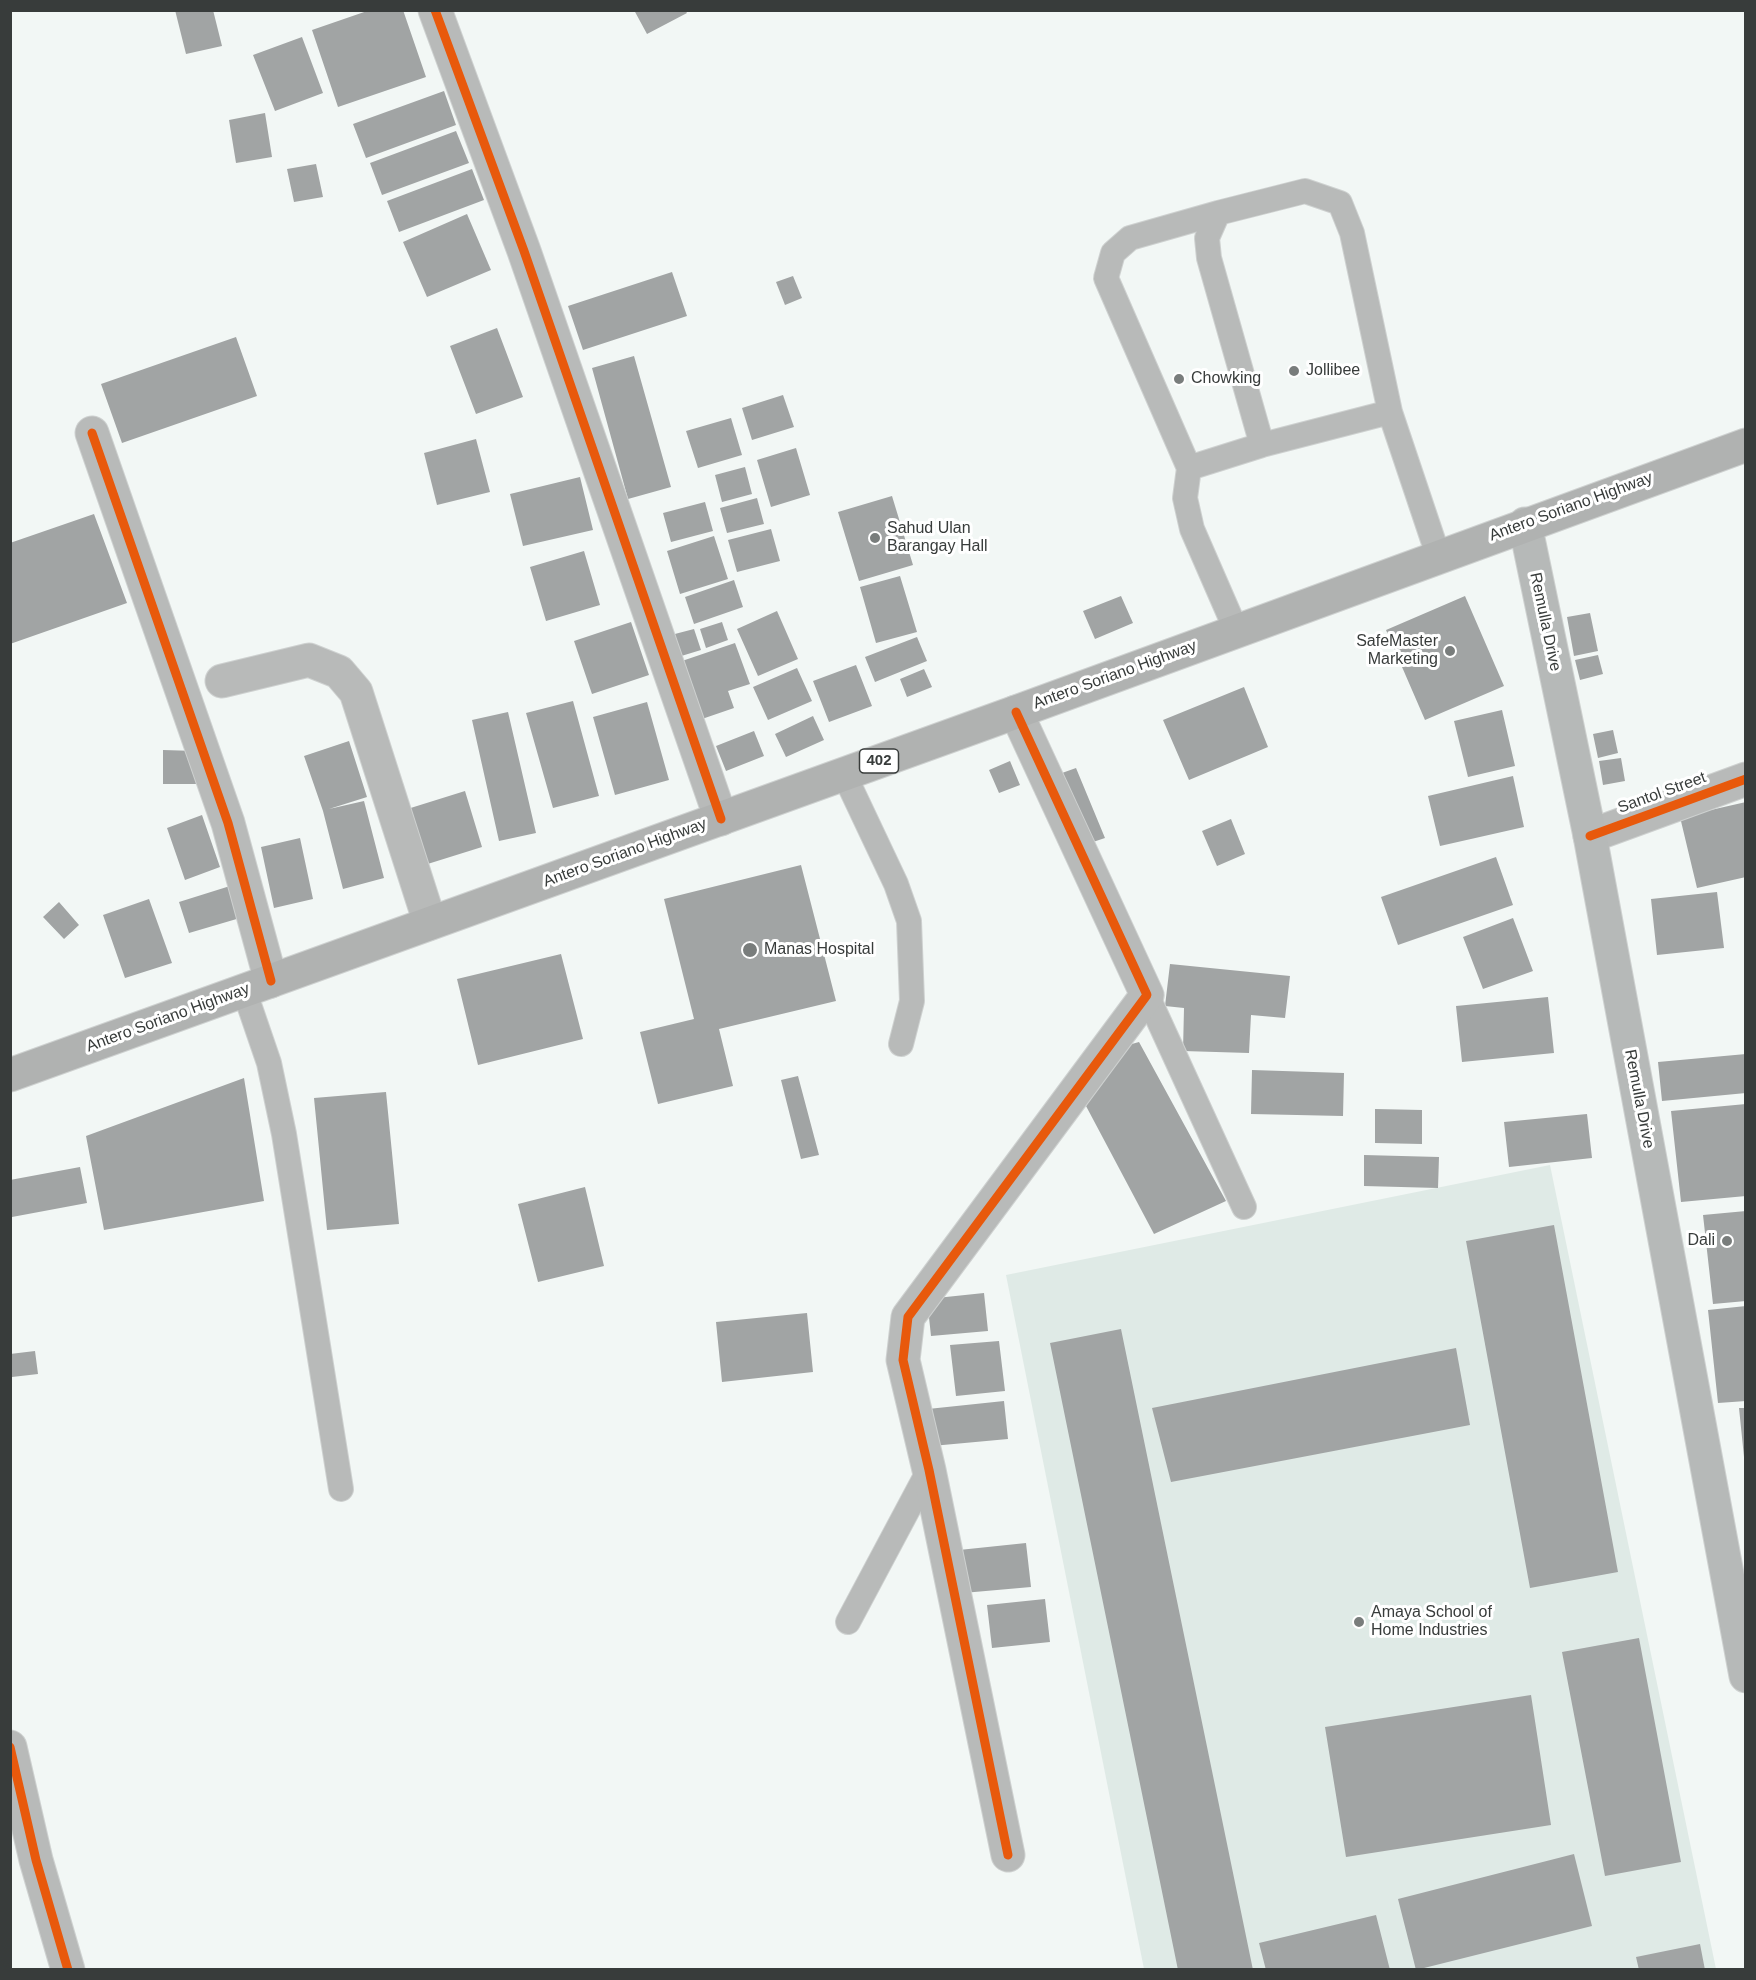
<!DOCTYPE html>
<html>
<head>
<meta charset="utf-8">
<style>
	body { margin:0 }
	#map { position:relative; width:1756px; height:1980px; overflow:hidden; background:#f2f7f5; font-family:Arial,sans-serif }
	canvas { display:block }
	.frame { position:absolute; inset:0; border:12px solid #383c3b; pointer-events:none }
</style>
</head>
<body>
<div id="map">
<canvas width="1756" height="1980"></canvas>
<div class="frame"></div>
</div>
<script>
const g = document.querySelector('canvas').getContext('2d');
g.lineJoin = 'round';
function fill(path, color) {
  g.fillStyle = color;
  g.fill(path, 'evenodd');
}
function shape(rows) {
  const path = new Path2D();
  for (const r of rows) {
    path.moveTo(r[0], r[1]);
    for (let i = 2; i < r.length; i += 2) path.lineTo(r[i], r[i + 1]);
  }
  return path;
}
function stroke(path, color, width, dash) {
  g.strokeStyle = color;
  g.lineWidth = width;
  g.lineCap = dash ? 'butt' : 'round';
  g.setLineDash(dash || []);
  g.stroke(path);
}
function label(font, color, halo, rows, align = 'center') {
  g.font = font + ' Arial,sans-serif';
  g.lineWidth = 6;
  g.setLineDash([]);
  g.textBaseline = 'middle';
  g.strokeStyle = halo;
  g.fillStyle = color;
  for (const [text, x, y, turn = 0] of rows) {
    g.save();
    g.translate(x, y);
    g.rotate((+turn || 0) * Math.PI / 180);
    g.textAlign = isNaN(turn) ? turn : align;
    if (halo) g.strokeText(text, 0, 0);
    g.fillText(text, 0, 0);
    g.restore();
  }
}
const built = shape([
	[1550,1165,1716,1969,1144,1969,1006,1275]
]);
const building = shape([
	[175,10,213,10,222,46,186,54],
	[370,10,403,10,426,77,338,107,312,30],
	[634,10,685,10,687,13,647,34],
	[302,37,323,93,275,111,253,55],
	[444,91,456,125,366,158,353,124],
	[265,113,272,157,236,163,229,120],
	[456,131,469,163,382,195,370,163],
	[316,164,323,197,294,202,287,169],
	[472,169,484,200,399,232,387,201],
	[467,214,491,270,427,297,403,242],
	[672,272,687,316,583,350,568,306],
	[793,276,802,298,785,305,776,282],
	[497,328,523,397,476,414,450,346],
	[236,337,257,396,122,443,101,384],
	[634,356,671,487,628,499,592,368],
	[783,395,794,427,752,440,742,408],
	[731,418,742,455,698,468,686,431],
	[476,439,490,492,437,505,424,453],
	[796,448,810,495,771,507,757,460],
	[745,467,752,494,722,502,715,475],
	[580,477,593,530,523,546,510,494],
	[892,496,913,565,859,581,838,512],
	[757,498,764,524,727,533,720,508],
	[705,502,713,531,671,542,663,513],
	[94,514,127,603,10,644,10,543],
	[771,529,780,561,737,572,728,540],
	[714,536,728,579,680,594,667,551],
	[584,551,600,605,546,621,530,567],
	[900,576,917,632,876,643,860,587],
	[734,580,743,607,694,624,685,597],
	[1121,596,1133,623,1095,639,1083,611],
	[1465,596,1504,686,1425,720,1386,630],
	[777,611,798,659,758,676,737,629],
	[1590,613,1598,651,1574,656,1567,617],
	[631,622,649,675,592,694,574,641],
	[722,622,728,640,706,648,700,629],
	[694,629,701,650,678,657,671,635],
	[917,637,927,661,875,682,865,657],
	[735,643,750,684,728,691,734,708,699,720,679,662],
	[1598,655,1603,674,1580,680,1575,660],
	[856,665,872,706,829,722,813,681],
	[797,668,812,701,768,720,753,687],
	[924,669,932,687,907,697,900,679],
	[1244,687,1268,747,1189,780,1163,720],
	[573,701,599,796,553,808,526,713],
	[647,702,669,780,615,795,593,717],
	[1502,710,1515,766,1468,777,1454,721],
	[508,712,536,833,499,841,472,720],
	[813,716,824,740,786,757,775,734],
	[1613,730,1618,753,1598,758,1593,734],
	[754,731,764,756,726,771,716,746],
	[349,741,367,797,329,809,364,801,384,878,343,889,323,811,304,756],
	[163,750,196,751,196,784,163,784],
	[1621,758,1625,781,1603,785,1599,761],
	[1010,761,1020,785,999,793,989,770],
	[1076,768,1105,838,1090,843,1062,773],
	[1513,776,1524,827,1440,846,1428,796],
	[465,791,482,847,418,867,401,811],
	[1746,802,1746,877,1697,888,1680,817],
	[202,815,220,867,185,880,167,828],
	[1231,819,1245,854,1217,866,1202,831],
	[300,838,313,899,274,908,261,847],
	[1496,857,1513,905,1398,945,1381,897],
	[801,865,836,1001,719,1029,733,1086,658,1104,640,1032,694,1019,664,899],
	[230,886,240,918,189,933,179,902],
	[1717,892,1724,948,1657,955,1651,899],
	[149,899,172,963,125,978,103,915],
	[59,902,79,925,64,939,43,917],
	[1513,918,1533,971,1483,989,1463,937],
	[561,954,583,1039,478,1065,457,979],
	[1170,964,1290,976,1285,1018,1251,1015,1249,1053,1183,1051,1184,1008,1165,1006],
	[1548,997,1554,1053,1462,1062,1456,1006],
	[1139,1042,1226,1201,1154,1234,1086,1106,1121,1047],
	[1746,1054,1746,1093,1662,1101,1658,1062],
	[1252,1070,1344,1073,1343,1116,1251,1114],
	[798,1076,819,1155,801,1159,781,1080],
	[244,1078,264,1201,104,1230,86,1136],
	[386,1092,399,1224,327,1230,314,1098],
	[1746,1104,1746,1196,1681,1202,1671,1111],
	[1375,1109,1422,1110,1422,1144,1375,1143],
	[1587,1114,1592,1158,1509,1167,1504,1122],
	[1364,1155,1439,1157,1438,1188,1364,1186],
	[80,1167,87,1203,12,1217,10,1180],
	[585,1187,604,1266,538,1282,518,1204],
	[1746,1211,1746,1301,1713,1304,1703,1215],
	[1554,1225,1618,1572,1530,1588,1466,1241],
	[984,1293,988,1331,931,1336,927,1299],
	[1746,1306,1746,1401,1718,1403,1708,1310],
	[807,1313,813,1372,722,1382,716,1322],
	[1121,1329,1253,1970,1178,1970,1050,1343],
	[999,1341,1005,1391,956,1396,950,1345],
	[1456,1348,1470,1425,1171,1482,1152,1408],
	[35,1351,38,1374,12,1377,10,1354],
	[1004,1401,1008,1439,932,1446,928,1409],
	[1739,1408,1746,1408,1746,1457,1744,1457],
	[1026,1543,1031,1587,963,1593,959,1550],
	[1045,1599,1050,1642,992,1648,987,1605],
	[1639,1638,1681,1862,1605,1876,1562,1652],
	[1531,1695,1551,1825,1346,1857,1325,1727],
	[1574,1854,1592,1926,1416,1970,1398,1899],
	[1376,1915,1390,1970,1266,1970,1259,1943],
	[1700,1944,1705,1970,1639,1970,1636,1957]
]);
const service = shape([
	[1262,445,1209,258,1207,238,1218,213,1305,191,1340,203,1352,233,1390,412,1438,555],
	[1189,468,1106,278,1113,253,1130,238,1218,213],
	[1236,630,1192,529,1185,498,1189,468,1262,445,1390,412],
	[844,774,896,884,909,921,912,1001,901,1044],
	[244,990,269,1063,284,1134,341,1489],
	[1147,995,1244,1207],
	[848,1622,929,1470]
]);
const minor = shape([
	[435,10,524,251,721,819],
	[92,433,228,823,271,981],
	[222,681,309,660,339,672,356,692,430,923],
	[1590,836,1746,779],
	[10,1747,36,1860,68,1970],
	[1008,1855,929,1470,903,1360,908,1317,1147,995,1016,712]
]);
const secondary = shape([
	[1525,524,1590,836,1746,1676]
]);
const primary = shape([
	[10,1075,1016,712,1746,445]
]);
const cycleway = shape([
	[435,10,524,251,721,819],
	[92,433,228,823,271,981],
	[1590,836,1746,779],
	[10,1747,36,1860,68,1970],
	[1008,1855,929,1470,903,1360,908,1317,1147,995,1016,712]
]);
const markers = [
	[1294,371,6,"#797d7c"],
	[1179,379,6,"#797d7c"],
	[875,538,6,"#797d7c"],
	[1450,651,6,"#797d7c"],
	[750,950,8,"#797d7c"],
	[1727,1241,6,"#797d7c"],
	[1359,1622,6,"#797d7c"]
];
const shields = [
	[879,761,39]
];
const shieldNames = [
	["402",879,761]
];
const poiNames = [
	["Jollibee",1306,371],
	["Chowking",1191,379],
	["Sahud Ulan",887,529],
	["Barangay Hall",887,547],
	["SafeMaster",1438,642,"right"],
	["Marketing",1438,660,"right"],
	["Manas Hospital",764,950],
	["Dali",1715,1241,"right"],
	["Amaya School of",1371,1613],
	["Home Industries",1371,1631]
];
const streetNames = [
	["Antero Soriano Highway",1571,507,-20],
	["Remulla Drive",1545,622,78],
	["Antero Soriano Highway",1115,675,-20],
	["Santol Street",1662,793,-20],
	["Antero Soriano Highway",625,853,-20],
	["Antero Soriano Highway",168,1018,-20],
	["Remulla Drive",1639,1099,79]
];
fill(built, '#dfeae6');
fill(building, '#a1a4a4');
stroke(service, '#ced1d0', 26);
stroke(minor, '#ced1d0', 35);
stroke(secondary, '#ced1d0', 35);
stroke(primary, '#ced1d0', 35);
stroke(service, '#b8bab9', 24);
stroke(minor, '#b8bab9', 33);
stroke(secondary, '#b6b9b8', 33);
stroke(primary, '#b0b2b1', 33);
stroke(cycleway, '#e8590c', 9);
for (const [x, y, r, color] of markers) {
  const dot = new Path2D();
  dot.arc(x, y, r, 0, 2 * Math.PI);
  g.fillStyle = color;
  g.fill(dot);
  stroke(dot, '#fff', 2);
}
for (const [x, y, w] of shields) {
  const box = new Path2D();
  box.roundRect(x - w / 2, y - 12, w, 24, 4.5);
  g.fillStyle = '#fff';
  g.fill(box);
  stroke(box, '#383c3b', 1.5);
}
label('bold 15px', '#383c3b', null, shieldNames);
label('16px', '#383c3b', '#fff', poiNames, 'left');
label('16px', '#383c3b', '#fff', streetNames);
</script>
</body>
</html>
